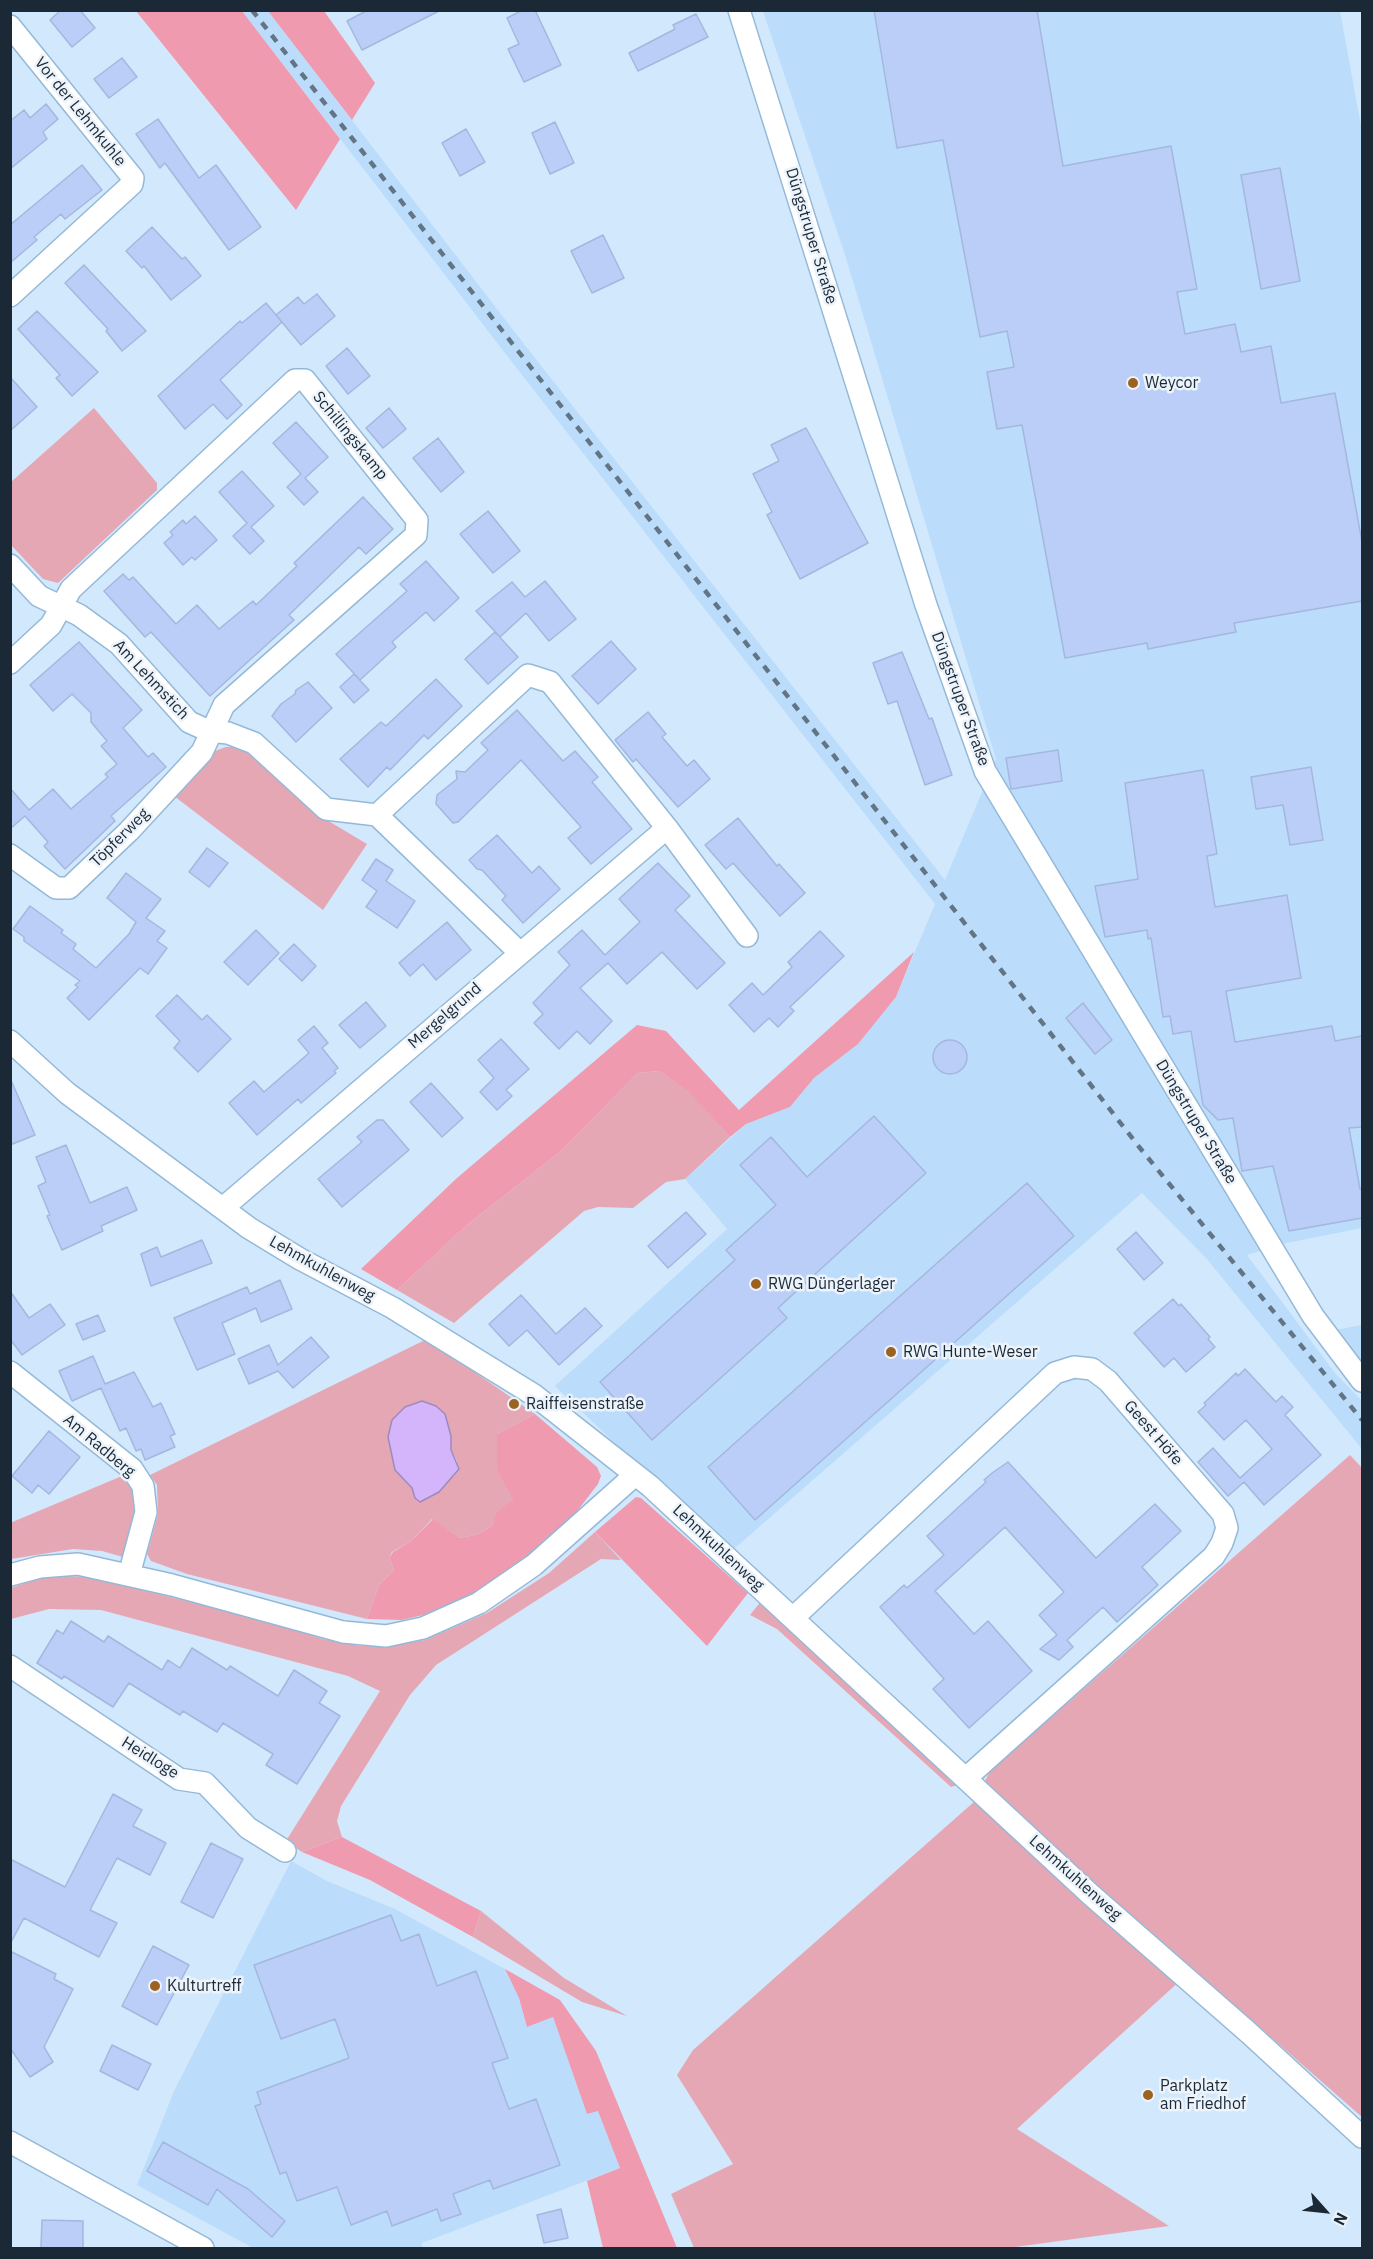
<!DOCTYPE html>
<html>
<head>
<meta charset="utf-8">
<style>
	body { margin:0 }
	#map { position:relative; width:1373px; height:2259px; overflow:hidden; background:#d2e8fc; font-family:"IBM Plex Sans",sans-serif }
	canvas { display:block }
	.frame { position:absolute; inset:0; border:12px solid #1b2936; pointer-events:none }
	.north { position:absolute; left:1295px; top:2181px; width:60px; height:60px; -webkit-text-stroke:4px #ecf3fa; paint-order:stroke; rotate:117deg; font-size:16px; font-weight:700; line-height:24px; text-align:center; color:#1b2936 }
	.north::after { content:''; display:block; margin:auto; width:21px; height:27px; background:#1b2936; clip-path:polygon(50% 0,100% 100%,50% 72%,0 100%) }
</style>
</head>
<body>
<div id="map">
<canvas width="1373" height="2259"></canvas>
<div class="frame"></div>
<div class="north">N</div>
</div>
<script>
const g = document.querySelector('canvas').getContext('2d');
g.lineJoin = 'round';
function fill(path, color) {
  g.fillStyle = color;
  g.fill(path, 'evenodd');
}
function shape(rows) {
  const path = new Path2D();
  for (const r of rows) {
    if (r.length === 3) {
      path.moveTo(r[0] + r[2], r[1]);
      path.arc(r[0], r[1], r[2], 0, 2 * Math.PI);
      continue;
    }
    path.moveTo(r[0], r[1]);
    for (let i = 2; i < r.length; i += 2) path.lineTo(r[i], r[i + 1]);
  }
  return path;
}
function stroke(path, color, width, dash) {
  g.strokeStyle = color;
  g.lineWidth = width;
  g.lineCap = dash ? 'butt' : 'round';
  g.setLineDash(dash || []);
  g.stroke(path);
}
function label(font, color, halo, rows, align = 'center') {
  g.font = font + ' "IBM Plex Sans",sans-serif';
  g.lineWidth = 5;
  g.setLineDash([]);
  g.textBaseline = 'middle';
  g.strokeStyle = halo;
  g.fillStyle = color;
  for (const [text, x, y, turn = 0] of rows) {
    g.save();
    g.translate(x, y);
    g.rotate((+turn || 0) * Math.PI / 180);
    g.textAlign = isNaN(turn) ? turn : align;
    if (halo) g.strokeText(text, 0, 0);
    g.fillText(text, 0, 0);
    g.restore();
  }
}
const built = shape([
	[242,11,268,11,524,344,945,880,996,759,846,258,763,11,1340,11,1362,131,1362,1228,1282,1244,1247,1255,1335,1373,1362,1401,1362,1449,1206,1258,1142,1193,735,1548,670,1496,555,1386,727,1229,685,1179,746,1124,790,1107,814,1078,858,1044,896,997,935,904,508,357],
	[1362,1325,1362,1371,1335,1330],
	[291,1861,327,1881,395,1909,505,1969,519,1998,527,2027,553,2017,587,2114,598,2110,620,2168,422,2243,422,2248,253,2248,137,2185,174,2091]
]);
const green = shape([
	[94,408,157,483,157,490,58,583,43,579,11,545,11,482],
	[226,747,242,747,255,753,315,813,367,844,323,910,174,796,215,751],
	[659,1071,689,1091,730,1137,685,1179,666,1182,633,1208,598,1207,584,1211,454,1323,397,1290,467,1225,561,1151,638,1073],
	[427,1339,535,1414,497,1434,497,1471,514,1497,497,1514,493,1525,479,1534,460,1538,432,1519,411,1541,392,1552,389,1558,394,1570,379,1585,367,1619,187,1574,151,1561,147,1554,158,1514,157,1485,150,1475],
	[405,1407,451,1436,451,1450,457,1461,455,1475,444,1483,439,1492,415,1498,412,1488,395,1470,389,1437,392,1420],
	[1350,1455,1362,1468,1362,2117,1193,1969,1017,2129,1169,2226,1008,2248,694,2248,671,2194,733,2164,677,2075,693,2050,975,1801,990,1771],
	[122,1476,138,1498,139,1509,123,1557,102,1551,73,1549,11,1559,10,1523],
	[595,1532,621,1560,601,1559,436,1665,410,1695,341,1806,337,1821,342,1837,302,1852,286,1841,380,1691,348,1676,101,1610,49,1609,11,1619,10,1588,40,1578,66,1576,90,1577,259,1619,323,1639,361,1646,389,1646,425,1640,487,1613,549,1573],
	[762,1600,960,1784,951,1787,777,1629,750,1615],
	[481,1911,564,1978,627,2016,582,2002,473,1937]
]);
const forest = shape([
	[136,11,242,11,340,139,296,210],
	[268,11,324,11,375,83,352,120],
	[914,952,896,997,858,1044,814,1078,790,1107,746,1124,730,1137,688,1091,659,1071,638,1073,561,1151,467,1225,397,1290,361,1269,457,1178,637,1025,666,1031,739,1110],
	[535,1414,597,1467,601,1476,598,1484,561,1532,476,1595,444,1610,402,1620,367,1619,379,1585,394,1570,389,1558,393,1552,411,1541,433,1519,460,1538,479,1534,493,1525,496,1514,513,1498,497,1471,497,1434],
	[636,1497,641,1498,748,1593,707,1646,595,1532],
	[342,1837,481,1911,473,1937,370,1880,302,1852],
	[505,1969,560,2000,596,2051,677,2248,603,2248,587,2181,620,2168,598,2111,587,2114,553,2017,527,2027,519,1998]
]);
const water = shape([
	[422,1401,436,1406,445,1414,451,1436,451,1450,459,1469,439,1492,420,1502,415,1498,412,1488,395,1470,388,1437,392,1420,405,1407,422,1401]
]);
const building = shape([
	[61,10,80,10,95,28,72,47,50,20,61,10],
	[368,10,441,10,362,50,347,21,368,10],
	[523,10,535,10,561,65,524,82,508,49,519,44,507,18,523,10],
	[874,10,1037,10,1063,166,1171,146,1197,289,1177,292,1185,334,1235,324,1241,352,1271,346,1281,403,1335,393,1362,542,1362,601,1234,623,1236,632,1148,649,1147,643,1065,658,1022,425,997,429,987,372,1014,367,1007,331,980,337,943,140,897,148,874,10],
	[696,14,708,37,638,71,629,53,675,29,673,25,696,14],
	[122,58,137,77,109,98,94,79,122,58],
	[46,104,58,119,43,132,47,139,10,169,10,121,24,110,30,118,46,104],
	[158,119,199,178,216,165,261,227,229,250,165,163,160,168,136,134,158,119],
	[555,122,574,163,550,174,532,133,555,122],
	[466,129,485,162,460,176,442,143,466,129],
	[82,165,102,190,65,219,61,214,34,237,37,240,10,263,10,225,82,165],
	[1280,168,1300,281,1261,289,1241,175,1280,168],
	[152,227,182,259,185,257,201,276,171,300,144,266,142,268,126,251,152,227],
	[603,235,624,278,592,293,571,251,603,235],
	[84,265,146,331,122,351,106,331,108,329,65,283,84,265],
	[317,294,335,316,301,345,276,315,298,297,304,304,317,294],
	[266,303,282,322,220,380,242,405,227,419,213,404,185,429,158,396,240,321,242,323,266,303],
	[37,311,98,372,72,396,56,378,60,375,18,329,37,311],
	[347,348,370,376,348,394,326,366,347,348],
	[10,377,37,407,10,431,10,377],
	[389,408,406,429,383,448,366,428,389,408],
	[296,422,328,457,305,478,318,492,304,505,287,487,301,474,273,443,296,422],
	[806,428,868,543,800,579,767,515,772,512,753,474,779,461,771,445,806,428],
	[438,438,464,472,441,492,413,458,438,438],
	[242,471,274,506,251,527,264,541,250,554,233,536,247,523,219,492,242,471],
	[363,497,393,529,366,554,359,547,289,615,294,620,210,696,151,632,145,637,104,591,123,574,129,580,133,577,176,624,197,605,219,629,253,601,256,605,297,566,294,563,363,497],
	[488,511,520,551,493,573,460,534,488,511],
	[195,516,217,540,195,560,192,557,183,565,164,543,173,535,170,532,183,520,186,524,195,516],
	[426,561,459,598,434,621,426,612,392,642,396,647,360,680,336,654,407,591,400,584,426,561],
	[545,581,576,619,549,641,526,613,500,637,476,611,512,582,525,597,545,581],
	[495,632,518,657,488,684,465,659,495,632],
	[611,641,636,669,598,704,572,676,611,641],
	[79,642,142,710,123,728,148,757,153,753,166,767,111,816,115,821,65,869,44,846,48,842,25,816,10,829,10,788,29,810,53,789,71,809,108,777,105,774,117,764,101,746,107,741,91,722,91,713,72,694,53,711,30,685,79,642],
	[902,652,929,719,932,718,952,775,925,785,897,701,888,704,873,663,902,652],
	[354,674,369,690,354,703,340,687,354,674],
	[436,679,462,706,428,739,424,735,390,770,387,767,368,787,340,759,381,722,386,726,436,679],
	[308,682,332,708,296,742,272,716,281,704,295,694,296,690,308,682],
	[517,710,563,761,575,751,598,777,592,782,632,829,591,864,568,838,581,827,521,760,458,822,453,823,436,804,437,795,457,779,456,771,465,772,488,750,481,743,517,710],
	[648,712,666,734,662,737,687,766,694,760,710,779,678,807,636,759,633,762,615,740,648,712],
	[1058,750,1062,781,1011,789,1006,758,1058,750],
	[1311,767,1323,840,1290,845,1283,805,1256,809,1251,777,1311,767],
	[1203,770,1217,854,1207,856,1215,907,1287,895,1301,978,1226,991,1235,1042,1332,1026,1335,1041,1362,1036,1362,1127,1349,1128,1360,1189,1362,1189,1362,1218,1289,1231,1273,1166,1242,1171,1233,1118,1218,1120,1203,1105,1191,1031,1173,1034,1170,1016,1163,1017,1151,938,1148,939,1147,930,1105,937,1095,886,1138,879,1125,783,1203,770],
	[738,818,777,866,779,864,805,893,780,916,733,863,726,869,705,845,738,818],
	[497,835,532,873,539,866,560,889,523,923,502,900,506,896,482,870,477,869,469,860,497,835],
	[207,848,228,863,209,887,189,872,207,848],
	[376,859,393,870,386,881,415,901,397,928,366,907,377,891,362,880,376,859],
	[658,863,690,896,675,910,725,963,697,989,662,952,627,984,608,963,580,988,612,1021,590,1044,577,1031,559,1049,534,1023,543,1014,533,1003,570,965,558,952,582,930,605,955,640,922,619,899,658,863],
	[126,873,161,899,146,918,165,931,157,941,167,948,148,974,140,968,89,1020,67,998,78,987,75,985,80,981,24,941,24,937,13,929,30,906,63,930,61,933,76,944,73,949,96,968,129,934,136,922,107,898,126,873],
	[447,922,471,950,436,980,423,964,410,976,399,963,447,922],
	[256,930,279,953,248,985,224,962,256,930],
	[820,931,844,956,790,1007,794,1011,778,1027,769,1018,754,1032,729,1005,752,983,763,995,792,967,788,962,820,931],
	[294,944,316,966,302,981,279,959,294,944],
	[177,995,202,1020,207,1015,231,1039,198,1072,174,1048,180,1041,156,1016,177,995],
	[366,1002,386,1026,360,1048,339,1025,366,1002],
	[1083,1003,1112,1040,1095,1054,1066,1018,1083,1003],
	[314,1026,328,1043,322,1048,338,1068,334,1071,336,1073,301,1103,298,1099,257,1135,229,1103,254,1081,264,1092,309,1053,298,1040,314,1026],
	[501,1039,529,1069,506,1090,512,1096,497,1110,480,1092,494,1078,478,1060,501,1039],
	[950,1057,17],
	[10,1078,35,1135,10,1145,10,1078],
	[431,1083,463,1118,442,1137,410,1102,431,1083],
	[874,1116,926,1173,778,1308,787,1318,652,1440,600,1382,735,1260,726,1250,776,1205,740,1165,771,1137,807,1177,874,1116],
	[377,1120,383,1120,409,1150,342,1207,318,1179,362,1142,357,1137,377,1120],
	[66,1145,90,1203,127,1187,137,1210,101,1226,103,1231,62,1250,47,1216,50,1215,38,1186,46,1182,36,1157,66,1145],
	[1027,1183,1074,1236,755,1520,708,1467,1027,1183],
	[686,1212,706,1234,668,1268,648,1246,686,1212],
	[1136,1232,1163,1263,1144,1280,1117,1249,1136,1232],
	[202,1240,212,1263,151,1286,141,1254,157,1247,161,1257,202,1240],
	[280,1280,292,1309,261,1322,256,1308,222,1323,235,1354,197,1370,174,1318,247,1287,250,1294,280,1280],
	[10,1291,29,1318,50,1304,65,1325,22,1355,10,1339,10,1291],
	[521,1295,556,1334,585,1308,602,1326,559,1365,527,1330,509,1346,489,1324,521,1295],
	[1173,1299,1179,1306,1181,1304,1210,1337,1208,1339,1215,1347,1186,1372,1174,1358,1164,1367,1134,1333,1173,1299],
	[98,1315,105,1331,83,1340,76,1324,98,1315],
	[311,1337,329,1357,293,1388,278,1371,249,1384,238,1359,269,1345,278,1365,311,1337],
	[93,1356,105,1384,134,1372,153,1407,161,1403,175,1434,170,1436,175,1447,145,1460,141,1449,136,1451,126,1428,120,1431,101,1388,72,1401,59,1371,93,1356],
	[1245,1369,1276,1402,1282,1396,1293,1407,1285,1415,1321,1455,1264,1505,1244,1482,1228,1496,1198,1462,1213,1448,1240,1478,1272,1449,1246,1420,1224,1440,1198,1412,1206,1405,1204,1403,1236,1373,1238,1376,1245,1369],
	[49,1431,80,1457,49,1494,38,1485,32,1493,12,1476,49,1431],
	[1008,1462,1096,1558,1155,1504,1181,1531,1142,1567,1158,1585,1117,1622,1103,1607,1067,1640,1073,1647,1059,1660,1040,1649,1057,1635,1039,1615,1064,1592,1005,1527,935,1591,974,1634,988,1621,1032,1671,969,1728,933,1689,944,1679,880,1607,904,1585,907,1588,944,1555,927,1536,986,1482,984,1480,992,1473,1008,1462],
	[71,1621,104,1642,108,1636,162,1670,168,1660,180,1668,192,1648,227,1670,230,1666,278,1696,294,1670,327,1691,319,1703,340,1716,297,1784,266,1765,273,1754,223,1723,217,1732,183,1711,180,1715,129,1683,113,1707,64,1676,62,1679,37,1663,57,1630,63,1634,71,1621],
	[113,1794,142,1810,133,1826,166,1843,150,1875,117,1858,90,1910,117,1923,99,1957,24,1918,10,1944,10,1859,65,1887,113,1794],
	[211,1843,243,1859,213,1918,181,1902,211,1843],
	[391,1915,401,1941,419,1934,437,1986,476,1971,508,2058,492,2063,509,2109,536,2099,560,2165,493,2189,490,2180,453,2194,461,2214,441,2221,437,2209,392,2226,387,2211,351,2225,337,2187,297,2201,286,2172,280,2174,255,2106,261,2104,257,2092,349,2058,335,2019,281,2039,254,1965,391,1915],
	[153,1946,189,1965,157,2025,122,2006,153,1946],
	[10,1951,56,1974,54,1979,73,1989,44,2047,53,2062,30,2077,10,2048,10,1951],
	[112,2045,151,2064,138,2090,100,2071,112,2045],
	[163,2142,248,2189,285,2221,272,2237,217,2189,208,2205,147,2171,163,2142],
	[561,2209,568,2238,544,2243,537,2215,561,2209],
	[42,2220,83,2221,83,2248,41,2248,42,2220]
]);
const minor = shape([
	[739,10,926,605,985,771,1313,1316,1362,1381],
	[10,26,133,178,132,184,10,296],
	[10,565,39,596,79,615,119,644,189,722,209,731,228,733,254,743,326,809,377,815,519,952],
	[10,663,51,625,71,589,295,380,305,380,417,520,416,535,224,705,202,752,129,831,69,888,56,888,10,855],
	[377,815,528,675,550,682,667,828,747,936],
	[10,1041,67,1093,249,1228,300,1259,393,1308,534,1395,650,1486,1090,1894,1249,2033,1362,2137],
	[224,1207,667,828],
	[10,1372,132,1469,143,1486,146,1512,129,1575],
	[10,1575,40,1567,78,1564,172,1585,343,1632,386,1636,423,1628,479,1603,534,1565,635,1475],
	[793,1618,1055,1373,1074,1367,1092,1369,1108,1381,1223,1514,1227,1528,1222,1543,1214,1556,966,1778],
	[10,1666,179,1779,205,1783,248,1828,285,1851],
	[10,2142,203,2248]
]);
const rail = shape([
	[252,10,1140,1148,1362,1420]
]);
const markers = [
	[1133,383,6,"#9c6221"],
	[756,1284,6,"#9c6221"],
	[891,1352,6,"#9c6221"],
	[514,1404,6,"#9c6221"],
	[155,1986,6,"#9c6221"],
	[1148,2095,6,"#9c6221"]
];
const streetNames = [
	["Vor der Lehmkuhle",80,112,51],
	["Düngstruper Straße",811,236,73],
	["Schillingskamp",350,436,51],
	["Am Lehmstich",151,680,47],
	["Düngstruper Straße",960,699,70],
	["Töpferweg",120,838,-45],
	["Mergelgrund",445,1016,-41],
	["Düngstruper Straße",1196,1122,59],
	["Lehmkuhlenweg",322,1269,29],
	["Geest Höfe",1153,1433,49],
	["Am Radberg",99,1446,40],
	["Lehmkuhlenweg",718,1548,43],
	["Heidloge",150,1758,32],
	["Lehmkuhlenweg",1075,1878,42]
];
const poiNames = [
	["Weycor",1145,383],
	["RWG Düngerlager",768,1284],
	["RWG Hunte-Weser",903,1352],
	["Raiffeisenstraße",526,1404],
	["Kulturtreff",167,1986],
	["Parkplatz",1160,2086],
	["am Friedhof",1160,2104]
];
fill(built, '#bbddfb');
fill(green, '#e6a7b4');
fill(forest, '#ef9aae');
fill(water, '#d4b4fb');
stroke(water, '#9c8ac0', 1.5);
fill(building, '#bacef8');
stroke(building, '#a4b7de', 1.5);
stroke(minor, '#94b9d8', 24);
stroke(minor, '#fff', 21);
stroke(rail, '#637584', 4.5, [8, 8]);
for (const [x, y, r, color] of markers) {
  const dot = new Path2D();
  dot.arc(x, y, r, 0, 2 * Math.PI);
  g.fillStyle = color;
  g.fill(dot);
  stroke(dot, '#ecf3fa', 2);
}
label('16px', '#1b2936', '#ecf3fa', streetNames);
label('16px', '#1b2936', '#ecf3fa', poiNames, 'left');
</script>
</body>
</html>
